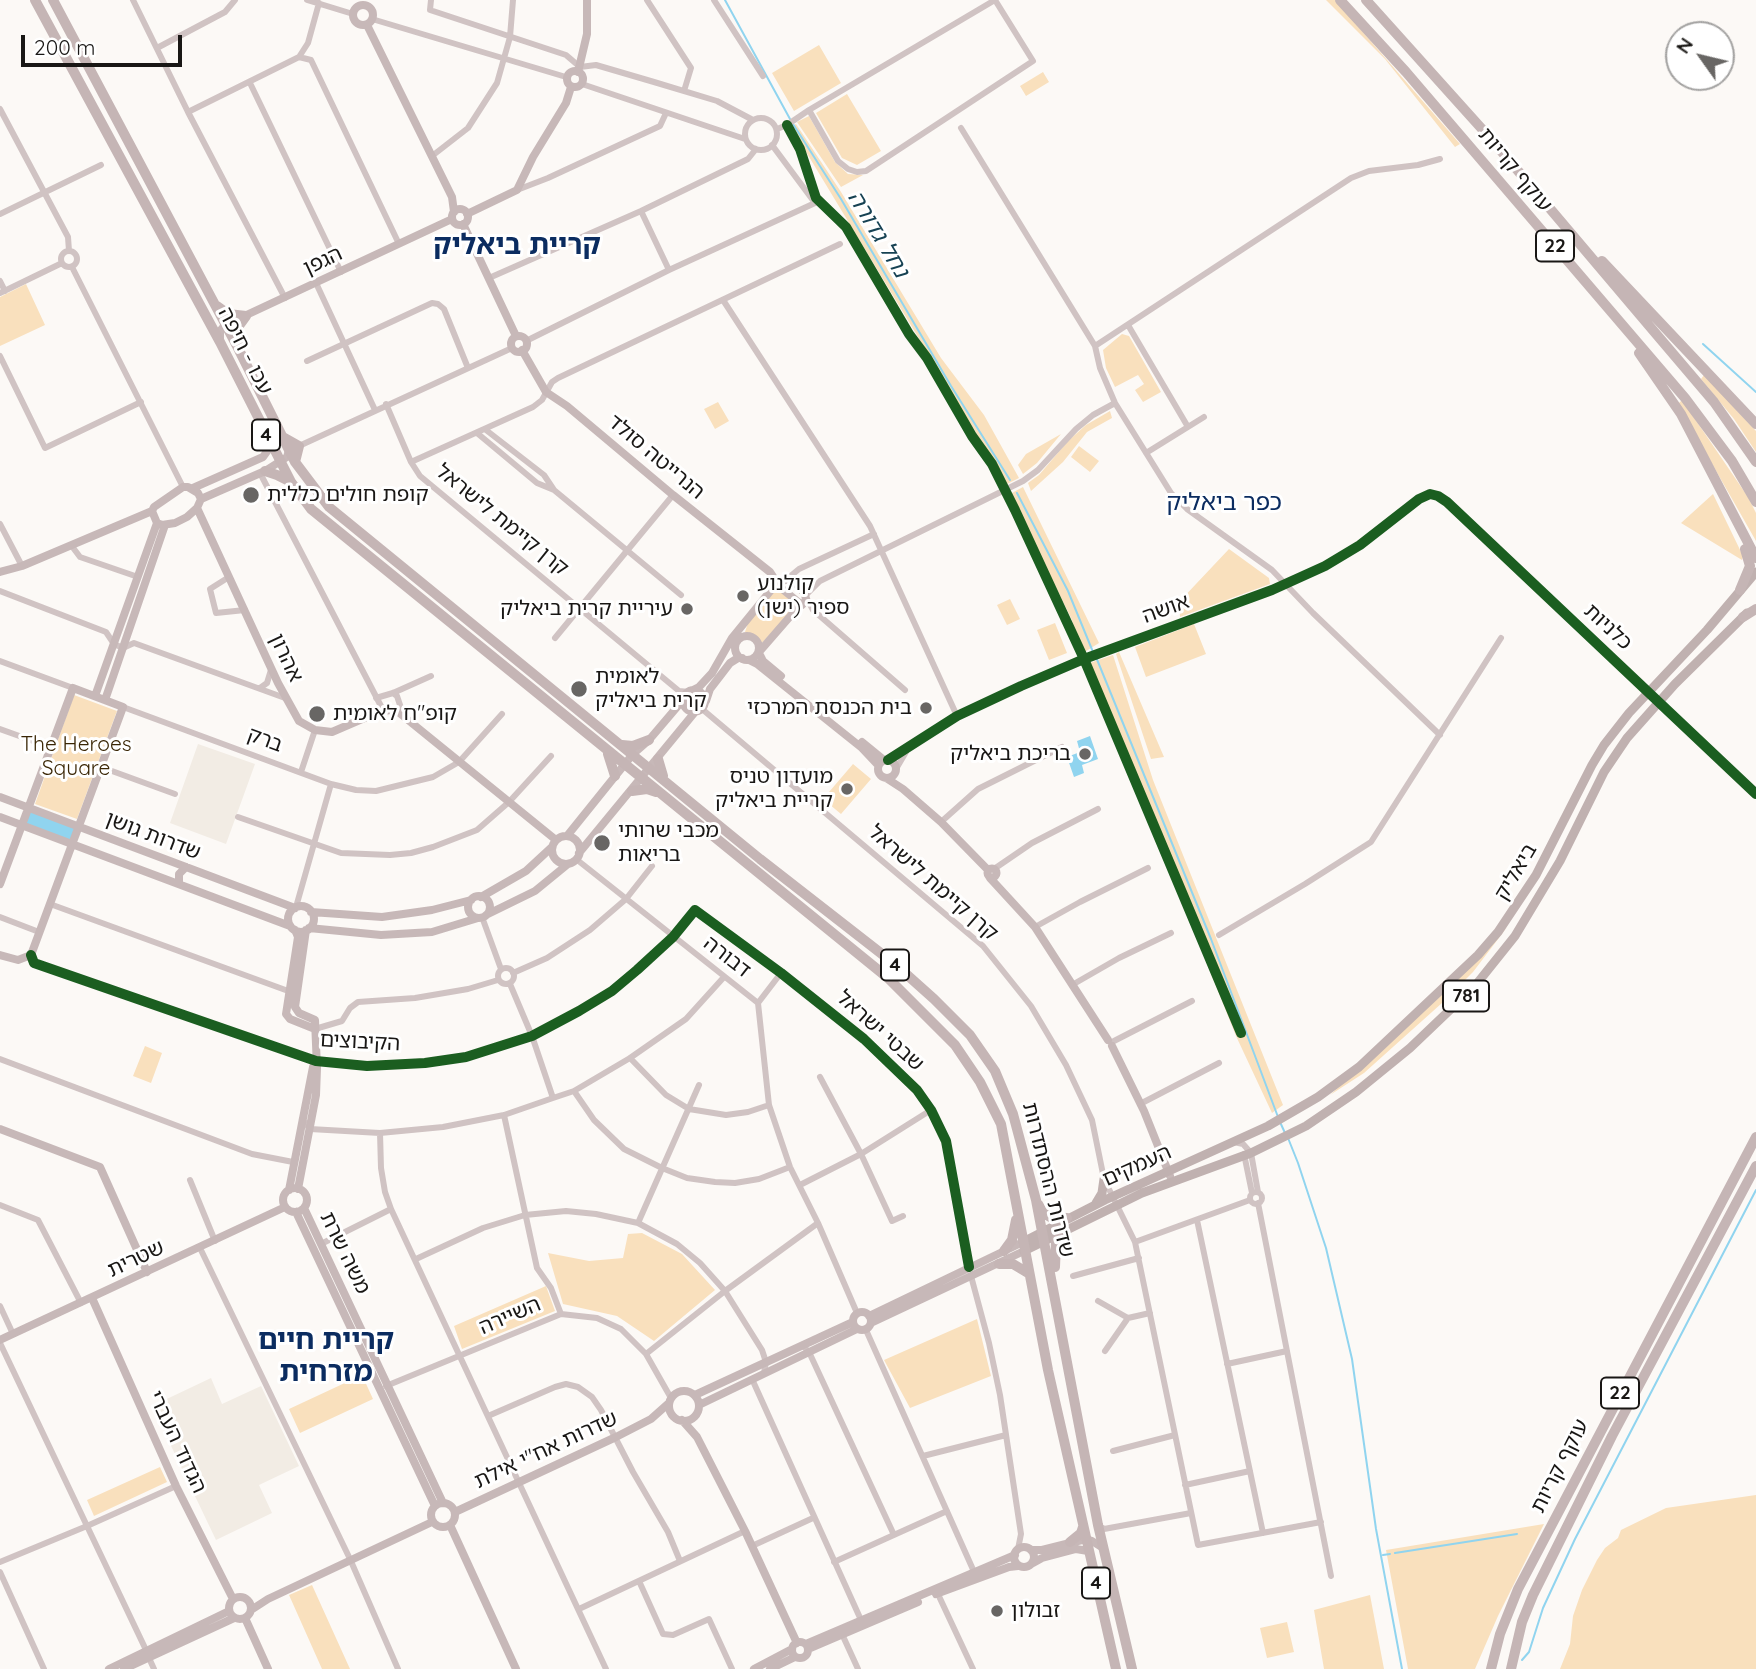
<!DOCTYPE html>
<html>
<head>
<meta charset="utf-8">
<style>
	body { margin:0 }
	#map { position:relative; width:1756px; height:1669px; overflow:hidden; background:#fcf9f6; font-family:Quicksand,sans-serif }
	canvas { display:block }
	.north { position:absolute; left:1665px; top:21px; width:70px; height:70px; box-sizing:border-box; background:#fff; border:2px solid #a3a2a1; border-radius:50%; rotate:304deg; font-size:19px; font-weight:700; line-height:28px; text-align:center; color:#191715 }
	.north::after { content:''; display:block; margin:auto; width:24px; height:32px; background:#686664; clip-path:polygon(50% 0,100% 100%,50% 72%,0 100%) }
	.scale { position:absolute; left:21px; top:35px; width:161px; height:32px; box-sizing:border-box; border:4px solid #191715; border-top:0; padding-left:9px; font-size:21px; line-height:24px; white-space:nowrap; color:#191715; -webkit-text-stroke:5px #fff; paint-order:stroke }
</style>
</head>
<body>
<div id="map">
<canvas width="1756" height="1669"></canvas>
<div class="north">N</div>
<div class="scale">200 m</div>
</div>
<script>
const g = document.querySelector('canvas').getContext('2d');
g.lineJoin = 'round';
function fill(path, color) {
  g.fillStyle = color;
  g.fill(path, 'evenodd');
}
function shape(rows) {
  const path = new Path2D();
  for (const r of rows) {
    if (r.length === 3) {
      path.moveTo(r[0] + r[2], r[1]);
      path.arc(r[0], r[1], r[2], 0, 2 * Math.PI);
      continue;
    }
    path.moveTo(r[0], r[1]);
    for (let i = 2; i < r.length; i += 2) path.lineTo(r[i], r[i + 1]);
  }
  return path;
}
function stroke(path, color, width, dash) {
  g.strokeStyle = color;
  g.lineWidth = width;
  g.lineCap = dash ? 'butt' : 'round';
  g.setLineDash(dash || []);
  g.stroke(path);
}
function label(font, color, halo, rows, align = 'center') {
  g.font = font + ' Quicksand,"Noto Sans Hebrew",sans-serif';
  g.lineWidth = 6;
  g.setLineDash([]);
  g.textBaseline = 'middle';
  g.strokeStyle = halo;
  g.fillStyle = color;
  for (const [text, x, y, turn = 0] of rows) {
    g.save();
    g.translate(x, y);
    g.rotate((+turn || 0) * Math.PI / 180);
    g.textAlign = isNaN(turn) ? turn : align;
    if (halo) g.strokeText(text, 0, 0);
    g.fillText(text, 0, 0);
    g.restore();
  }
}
const built = shape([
	[198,744,255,764,226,844,170,823],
	[211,1378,222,1404,261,1386,299,1466,259,1485,272,1513,216,1540,152,1406]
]);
const green = shape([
	[1326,0,1335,0,1460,144,1455,147,1385,59],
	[819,45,841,83,794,111,772,73],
	[1043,72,1049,82,1026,96,1020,86],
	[847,94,881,151,857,165,842,158,816,113],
	[809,116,835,162,848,174,863,175,841,187,797,122],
	[796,124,841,192,941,358,984,415,1019,478,1007,484,791,127],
	[26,284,45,325,0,346,0,297],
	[1122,334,1129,336,1161,392,1143,402,1135,390,1144,384,1138,375,1115,387,1106,368,1103,350],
	[1704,375,1756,431,1756,452,1734,419,1701,379],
	[1682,400,1748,497,1756,513,1756,541,1678,404],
	[718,402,729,421,715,429,704,409],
	[1110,411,1112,418,1087,432,1063,462,1031,491,1028,483,1039,475,1068,441,1086,425],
	[1061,434,1037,463,1023,474,1018,465,1026,454],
	[1079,446,1099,461,1090,472,1071,457],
	[1023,487,1099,643,1083,653,1075,635,1072,620,1010,494],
	[1713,494,1743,556,1742,560,1681,523],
	[1229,549,1269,578,1270,584,1180,617,1179,602],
	[777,588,797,605,761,644,745,632,748,623],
	[1010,599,1020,619,1007,625,997,605],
	[1055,623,1067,653,1049,660,1037,630],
	[1194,624,1206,654,1146,677,1135,647],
	[1119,652,1164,757,1151,759,1116,654],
	[1113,655,1153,780,1283,1105,1272,1113,1236,1036,1087,664],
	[74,695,117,711,77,819,35,804],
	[853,764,871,779,841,814,823,799],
	[1508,926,1473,972,1442,1003,1364,1073,1330,1095,1488,950],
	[145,1046,162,1053,151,1083,133,1076],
	[642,1233,682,1254,715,1290,654,1341,617,1316,563,1304,548,1253,589,1261,623,1258,628,1234],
	[546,1286,555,1311,462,1349,454,1326],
	[977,1319,991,1376,910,1408,884,1360],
	[362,1375,373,1399,300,1433,289,1409],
	[160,1467,167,1482,94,1516,87,1500],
	[1756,1495,1756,1669,1560,1669,1570,1644,1573,1616,1582,1590,1597,1560,1605,1548,1618,1538,1621,1530,1666,1508],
	[1544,1524,1498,1616,1475,1669,1408,1669,1386,1550],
	[312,1585,350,1669,322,1669,289,1595],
	[1370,1595,1384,1669,1324,1669,1314,1610],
	[1287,1622,1294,1652,1267,1658,1260,1628]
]);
const water = shape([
	[1090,736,1098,759,1082,765,1084,773,1074,777,1067,757,1080,752,1077,741],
	[30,810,77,827,71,843,24,825]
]);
const stream = shape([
	[725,0,790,119],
	[793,124,841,199,951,386,1010,480],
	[1703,344,1756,392],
	[1017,493,1068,591,1093,652],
	[1096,657,1211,939,1278,1117],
	[1280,1122,1285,1133],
	[1288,1138,1298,1163,1326,1248,1352,1359,1376,1529,1402,1669],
	[1395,1553,1517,1534],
	[1383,1555,1390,1554],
	[1522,1660,1529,1652,1543,1608,1575,1539,1756,1190]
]);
const street = shape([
	[133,0,188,112,285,298],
	[307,0,353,14],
	[431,0,430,10,566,55,580,67,596,65,654,82,717,101,753,120],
	[647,0,691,68,684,91],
	[714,0,763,76],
	[372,19,566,77],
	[157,48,225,12,235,0],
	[299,57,311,60,399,244],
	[250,83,341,272],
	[582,84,745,139],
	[0,109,68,237,69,251],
	[188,112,299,57,308,43,319,3],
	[761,134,16],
	[961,128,1095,346,1100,368,1115,403,1171,493,1187,509,1272,570,1313,613,1440,735],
	[777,129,787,125,809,110,995,0,1033,61,866,171,857,172,848,169,838,161,809,110],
	[432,156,468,128,497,83,510,37,513,0],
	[517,190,548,178,660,126,666,113],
	[641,211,669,270],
	[0,214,101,165],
	[69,259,8],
	[72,267,183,487],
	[489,278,641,211,748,159,756,149],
	[0,281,5,291],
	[316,283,375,410],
	[0,293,62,263],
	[723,300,870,526,957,716],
	[1128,325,1188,427],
	[526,341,669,270,815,203,772,145],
	[1095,346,1351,178,1369,171,1418,165,1440,159],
	[0,356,45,448,141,402],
	[307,361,432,303,438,304,444,309,468,368],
	[386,404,411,462,420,476,679,691,689,692],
	[486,430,544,475,554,490],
	[477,433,537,483,554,490,681,595],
	[299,446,512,348],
	[1146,453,1204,417],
	[411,462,533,407,542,400,552,382,558,378,840,244],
	[260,473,383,710],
	[0,524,22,566],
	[71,545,80,557,138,577],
	[229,577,210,589,216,613,245,610],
	[787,579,799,569,874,534],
	[0,591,106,632,114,644,123,648,134,643,285,698],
	[806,595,820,581,1023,481,1038,470,1076,429,1093,415,1115,403],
	[806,597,813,610,905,690],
	[555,638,673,495],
	[0,661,73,688],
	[260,688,267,683,271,670],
	[393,693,397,696,403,714],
	[376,698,393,693,431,676],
	[123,707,331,784,356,790,376,791,433,777,459,762,502,714],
	[702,709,983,946,1031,1006,1066,1065,1092,1120,1104,1179,1135,1242,1198,1545,1321,1522],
	[0,729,50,747],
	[888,760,957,716,1021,686,1084,659,1272,590,1325,566,1360,545,1419,499,1430,494,1438,496,1447,502,1756,794],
	[101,767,175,794],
	[896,769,906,752],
	[301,772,315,730],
	[238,817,341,853,390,855,411,853,433,847,477,830,509,802,551,756],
	[941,822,978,789,1062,747],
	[576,859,758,1003],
	[994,869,1032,843,1098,809],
	[50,904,291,992],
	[296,907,331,784],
	[0,917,39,932],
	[482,917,501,969],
	[1035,927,1080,902,1148,868],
	[1219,935,1305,884,1371,842,1501,638],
	[31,955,34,963,316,1061,367,1066,425,1063,466,1057,532,1036,579,1011,612,991,637,970,673,937,695,910,781,973,864,1039,917,1090,931,1110,946,1141,969,1267],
	[506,976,8],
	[513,973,547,958,590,930,626,899,652,866],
	[781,973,758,1003,769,1105,790,1167,818,1223,857,1313],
	[510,984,532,1036,553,1098],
	[1072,985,1119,958,1171,933],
	[315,1029,342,1021,350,1008,358,1002,415,998,468,989,498,980],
	[1114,1041,1192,1001],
	[630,1058,666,1095,689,1109,726,1115,748,1112,769,1105],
	[0,1059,252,1154,293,1162],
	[820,1077,861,1154,892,1221,903,1216],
	[574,1091,594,1120,624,1149,662,1168,687,1178,715,1182,735,1183,759,1179,790,1167],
	[1140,1104,1219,1063],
	[504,1115,537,1268,551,1288,561,1314],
	[302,1119,310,1129,380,1133,443,1127,504,1115,553,1098,574,1091,630,1058,686,1019,724,977],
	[380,1133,381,1168,385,1192,391,1209,606,1669],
	[1234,1142,1243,1144,1251,1153,1258,1192],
	[1244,1154,1252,1193],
	[190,1180,215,1241],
	[800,1185,861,1154,931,1110],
	[1256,1198,6],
	[1258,1203,1331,1576],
	[0,1205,38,1220,81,1303],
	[1197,1220,1263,1533],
	[638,1223,699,1085],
	[1135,1242,1250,1200],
	[321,1244,391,1209],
	[200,1248,350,1559,398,1669],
	[416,1259,483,1228,525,1215,566,1211,596,1214,638,1223,677,1244,700,1263,725,1291,762,1350,766,1362,764,1373],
	[971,1276,989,1343,1000,1395,1021,1534,1018,1549],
	[1073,1276,1139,1258],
	[1098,1301,1128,1318,1105,1351],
	[0,1306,13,1334],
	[1128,1318,1150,1313],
	[866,1330,975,1574],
	[0,1343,146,1650],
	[802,1345,809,1352,894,1535],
	[646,1354,725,1291,818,1223],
	[1227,1364,1287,1351],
	[752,1379,861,1620],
	[386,1386,561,1314,597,1318,621,1329,646,1354,671,1398],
	[488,1416,555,1387,566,1384,578,1387,592,1397,601,1410,633,1472,668,1532,680,1561],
	[1113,1451,1175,1435],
	[923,1456,1006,1435],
	[1185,1485,1250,1471],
	[1098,1525,1104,1529,1191,1513],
	[752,1546,813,1518],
	[0,1562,87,1526,176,1486],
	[834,1562,947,1511],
	[0,1572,44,1669],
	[639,1581,663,1634,673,1635,709,1619,732,1669],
	[937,1592,973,1669],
	[579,1609,745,1531],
	[842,1634,858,1669],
	[150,1654,149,1658,154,1669]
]);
const secondary = shape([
	[363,15,10],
	[367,25,452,197,454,212],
	[575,79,8],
	[578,72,587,34,587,0],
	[460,217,8],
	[467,214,517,190,533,157,566,103,571,87],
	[463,224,516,336],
	[519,344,8],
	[220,342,220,331,225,325,452,219],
	[522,350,546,392,567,406,673,495,770,572,777,583],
	[183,487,188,487,198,493,201,499,197,508,187,517,175,523,162,525,157,523,152,511,154,507,183,487],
	[193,488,263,457,268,450,270,441],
	[201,499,265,471,287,457,289,450],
	[197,508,278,683,299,721,315,730,332,732,383,710,397,711,556,840],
	[0,572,22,566,152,511],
	[787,579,795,582,805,594,806,600,802,605,776,584,787,579],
	[747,648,12],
	[760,651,800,605],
	[759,653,763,661,781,676],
	[749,660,757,664,862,748,878,765],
	[694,701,11],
	[691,691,699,687,712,673,732,638,776,584],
	[95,696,157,523],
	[105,700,165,525],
	[706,701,710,689,730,663,738,658,742,658],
	[862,742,884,760],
	[887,769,9],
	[886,778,903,789,941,822,988,870],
	[0,797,295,908],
	[0,817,290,926],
	[567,836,633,754,649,740,683,700],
	[566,850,14],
	[579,853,695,712],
	[992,873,4.5],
	[990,878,1035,927,1108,1040],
	[0,884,73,688,123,707,31,955,18,960,0,955],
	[179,884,179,874,186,867],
	[479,907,11],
	[481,897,526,871,552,847],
	[301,919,13],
	[311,912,382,917,432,910,471,900],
	[486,915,535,891,568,864],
	[309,928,381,935,432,932,478,918],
	[295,930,298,937,286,1014,290,1019,315,1029],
	[1112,1046,1144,1111,1170,1176],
	[0,1129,100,1167,147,1272],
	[295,1200,12],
	[298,1189,316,1095,317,1068,315,1020,299,1013,295,1007,306,930],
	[289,1190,313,1067],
	[304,1208,443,1503],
	[296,1212,435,1506],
	[92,1298,176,1486,233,1599],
	[862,1321,9],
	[869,1316,1023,1242],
	[871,1323,1024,1251],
	[0,1340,285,1207],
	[684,1406,15],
	[695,1395,853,1322],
	[699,1405,857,1329],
	[682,1420,697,1437,745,1531,797,1643],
	[443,1515,12],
	[455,1512,616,1437,651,1419,669,1403],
	[450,1525,516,1669],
	[1024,1557,10],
	[1031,1550,1042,1550,1086,1539,1092,1541,1103,1548],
	[1033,1563,1042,1558,1076,1549,1088,1551],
	[936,1594,1009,1567,1018,1566],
	[240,1608,11],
	[251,1610,268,1599,432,1522],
	[245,1618,268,1669],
	[800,1650,8],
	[806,1644,1015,1555],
	[808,1649,918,1602],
	[109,1669,229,1611],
	[124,1669,234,1618],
	[754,1669,792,1649],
	[770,1669,795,1657]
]);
const primary = shape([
	[1096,1203,1102,1193,1104,1179],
	[1023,1242,1105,1200,1268,1126,1318,1097,1359,1067,1478,955,1498,932,1536,875,1592,765,1604,745,1629,713,1707,630,1756,572],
	[1024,1251,1142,1193,1251,1153,1306,1126,1356,1092,1410,1048,1475,986,1515,936,1560,861,1604,772,1627,738,1675,684,1747,613]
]);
const highway = shape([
	[35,0,220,342,291,482,311,509,888,978,955,1045,980,1082,1001,1124,1048,1370,1116,1669],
	[53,0,238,348,295,462,329,507,760,859,896,965,934,999,970,1035,995,1071,1013,1114,1036,1200,1098,1525,1132,1669],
	[1340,0,1406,72,1685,398,1732,461,1756,502],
	[1366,0,1491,139,1657,335,1714,402,1756,462],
	[1602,261,1756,424],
	[217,306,228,314,246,316],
	[238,345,238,327,246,316],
	[1639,353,1681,414,1756,558],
	[283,437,299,446,295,462],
	[265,471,277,475,291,482],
	[1740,590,1750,566,1745,549],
	[1743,617,1756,609],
	[622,745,633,746,649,740],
	[608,754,615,776],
	[658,759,663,776],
	[632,791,647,789,656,792],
	[1038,1204,1043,1213,1050,1217,1067,1218],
	[1004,1251,1012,1240,1016,1220],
	[999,1264,1013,1264,1028,1273],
	[1055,1267,1056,1241,1064,1230],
	[1070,1542,1081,1533,1083,1527],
	[1491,1669,1500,1634,1518,1589,1756,1137],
	[1511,1669,1522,1622,1533,1595,1612,1436,1756,1166]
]);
const cycleway = shape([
	[787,125,800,149,816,198,846,227,909,334,927,358,972,436,992,464,1015,510,1084,659,1241,1033],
	[888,760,957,716,1021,686,1084,659,1272,590,1325,566,1360,545,1419,499,1430,494,1438,496,1447,502,1756,794],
	[31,955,34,963,316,1061,367,1066,425,1063,466,1057,532,1036,579,1011,612,991,637,970,673,937,695,910,781,973,864,1039,917,1090,931,1110,946,1141,969,1267]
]);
const markers = [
	[251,495,9,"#686664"],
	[743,596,7,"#686664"],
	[687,609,7,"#686664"],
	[579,689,9,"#686664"],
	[926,708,7,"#686664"],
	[317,714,9,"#686664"],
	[1085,754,7,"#686664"],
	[847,789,7,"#686664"],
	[602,843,9,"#686664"],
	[997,1611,7,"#686664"]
];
const shields = [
	[1555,246,38],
	[266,435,28],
	[895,965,28],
	[1466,996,46],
	[1620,1393,38],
	[1096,1583,28]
];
const shieldNames = [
	["22",1555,246],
	["4",266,435],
	["4",895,965],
	["781",1466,996],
	["22",1620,1393],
	["4",1096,1583]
];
const streetNames = [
	["עוקף קריות",1515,170,50],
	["הגפן",323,261,-25],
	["עכו - חיפה",245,351,63],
	["הנרייטה סולד",656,457,40],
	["קרן קיימת לישראל",502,520,39],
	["אושה",1166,609,-20],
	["כלניות",1608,627,43],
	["אהרון",286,658,65],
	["ברק",265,740,20],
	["שדרות גושן",153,836,21],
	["ביאליק",1516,872,-59],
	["קרן קיימת לישראל",933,883,41],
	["דבורה",727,957,38],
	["שבטי ישראל",880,1031,42],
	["הקיבוצים",360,1042,3],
	["העמקים",1137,1166,-24],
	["שדרות ההסתדרות",1048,1180,76],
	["משה שרת",345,1253,64],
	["שטרית",136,1259,-25],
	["השיירה",510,1316,-23],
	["הגדוד העברי",177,1442,65],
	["שדרות אח\"י אילת",546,1450,-25],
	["עוקף קריות",1560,1466,-63]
];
const poiNames = [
	["קופת חולים כללית",267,495],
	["קולנוע",757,584],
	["ספיר (ישן)",757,608],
	["עיריית קרית ביאליק",673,609,"right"],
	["לאומית",595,677],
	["קרית ביאליק",595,701],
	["בית הכנסת המרכזי",912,708,"right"],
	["קופ\"ח לאומית",333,714],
	["בריכת ביאליק",1071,754,"right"],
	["מועדון טניס",833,777,"right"],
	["קריית ביאליק",833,801,"right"],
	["מכבי שרותי",618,831],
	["בריאות",618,855],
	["זבולון",1011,1611]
];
const parkNames = [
	["The Heroes",76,745],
	["Square",76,769]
];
const waterNames = [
	["נחל גדורה",878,234,59]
];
const quarterNames = [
	["כפר ביאליק",1224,503]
];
const districtNames = [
	["קריית ביאליק",517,246],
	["קריית חיים",326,1341],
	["מזרחית",326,1373]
];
fill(built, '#f2ece4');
fill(green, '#f9e0bd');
fill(water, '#90d4ef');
stroke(stream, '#90d4ef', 2);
stroke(street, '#d0c3c3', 6);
stroke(secondary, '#c7b8b8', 8);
stroke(primary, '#c0b1b0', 9);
stroke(highway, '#c5b5b5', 10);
stroke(cycleway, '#1b5e20', 10);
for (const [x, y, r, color] of markers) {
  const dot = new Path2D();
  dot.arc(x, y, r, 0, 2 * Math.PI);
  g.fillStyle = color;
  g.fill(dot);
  stroke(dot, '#fff', 2.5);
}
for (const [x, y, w] of shields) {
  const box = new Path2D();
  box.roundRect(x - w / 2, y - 15.5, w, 31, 5);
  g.fillStyle = '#fff';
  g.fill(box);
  stroke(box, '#191715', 2);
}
label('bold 19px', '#191715', null, shieldNames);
label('21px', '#191715', '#fff', streetNames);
label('21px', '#191715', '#fff', poiNames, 'left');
label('21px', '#3a2605', '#fff', parkNames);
label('italic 23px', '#174253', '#fff', waterNames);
label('24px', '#0b2c60', '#fff', quarterNames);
label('bold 28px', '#0b2c60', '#fff', districtNames);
</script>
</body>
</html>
